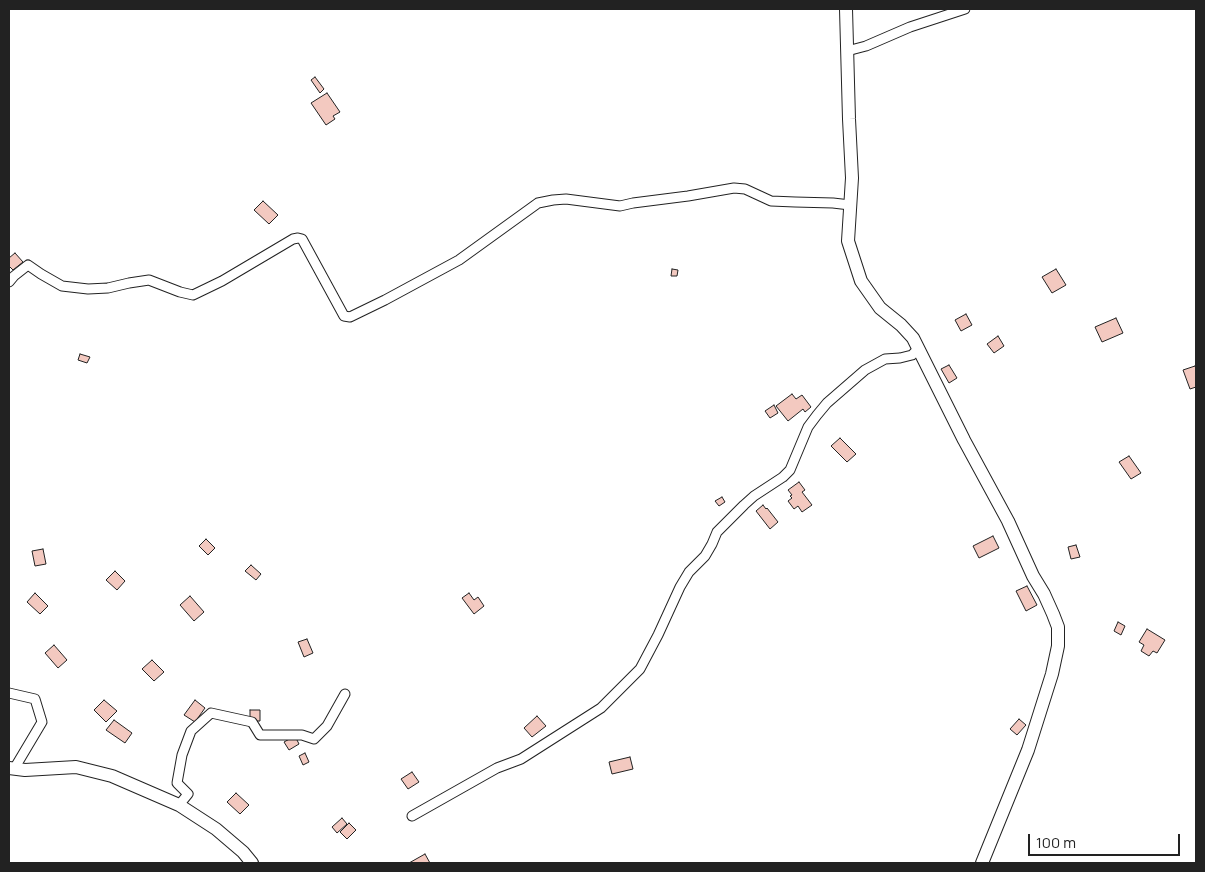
<!DOCTYPE html>
<html>
<head>
<meta charset="utf-8">
<style>
	body { margin:0 }
	#map { position:relative; width:1205px; height:872px; overflow:hidden; background:#fff; font-family:Manrope,sans-serif }
	canvas { display:block }
	.frame { position:absolute; inset:0; border:10px solid #222; pointer-events:none }
	.scale { position:absolute; left:1028px; top:834px; width:152px; height:22px; box-sizing:border-box; border:2px solid #222; border-top:0; padding-left:6px; font-size:15px; line-height:18px; white-space:nowrap; color:#222; -webkit-text-stroke:4px #fff; paint-order:stroke }
</style>
</head>
<body>
<div id="map">
<canvas width="1205" height="872"></canvas>
<div class="frame"></div>
<div class="scale">100 m</div>
</div>
<script>
const g = document.querySelector('canvas').getContext('2d');
g.lineJoin = 'round';
function fill(path, color) {
  g.fillStyle = color;
  g.fill(path, 'evenodd');
}
function shape(rows) {
  const path = new Path2D();
  for (const r of rows) {
    path.moveTo(r[0], r[1]);
    for (let i = 2; i < r.length; i += 2) path.lineTo(r[i], r[i + 1]);
  }
  return path;
}
function stroke(path, color, width, dash) {
  g.strokeStyle = color;
  g.lineWidth = width;
  g.lineCap = dash ? 'butt' : 'round';
  g.setLineDash(dash || []);
  g.stroke(path);
}
const building = shape([
	[315,77,324,89,320,93,311,80,315,77],
	[327,93,340,112,333,116,335,119,326,125,311,103,327,93],
	[263,201,278,215,269,224,254,210,263,201],
	[15,253,23,262,13,270,9,266,9,258,15,253],
	[672,269,678,270,677,276,671,276,672,269],
	[1056,269,1066,285,1052,293,1042,277,1056,269],
	[966,314,972,325,961,331,955,320,966,314],
	[1116,318,1123,333,1102,342,1095,327,1116,318],
	[998,336,1004,346,994,353,987,344,998,336],
	[80,354,90,357,87,363,78,360,80,354],
	[949,365,957,378,949,383,941,369,949,365],
	[1195,366,1196,369,1196,387,1190,389,1183,370,1195,366],
	[792,394,796,399,802,395,811,407,805,412,803,409,788,421,776,406,792,394],
	[774,405,778,413,770,418,765,411,774,405],
	[840,438,856,454,847,462,831,446,840,438],
	[1129,456,1141,473,1131,479,1119,462,1129,456],
	[799,482,805,490,802,492,812,505,802,512,798,506,794,509,788,501,792,498,790,496,792,495,788,490,799,482],
	[722,497,725,502,719,506,715,501,722,497],
	[763,505,766,509,767,508,778,522,770,529,756,511,763,505],
	[993,536,999,548,979,558,973,546,993,536],
	[206,539,215,548,208,555,199,546,206,539],
	[1076,545,1080,557,1071,559,1068,547,1076,545],
	[43,549,46,564,35,566,32,551,43,549],
	[251,565,261,574,256,580,245,571,251,565],
	[115,571,125,581,117,590,106,580,115,571],
	[1027,586,1037,605,1026,611,1016,591,1027,586],
	[35,593,48,606,40,614,27,602,35,593],
	[469,593,474,600,478,597,484,606,474,614,462,598,469,593],
	[190,596,204,612,194,621,180,605,190,596],
	[1118,622,1125,626,1121,635,1114,631,1118,622],
	[1147,629,1165,640,1157,653,1153,651,1149,656,1141,651,1144,645,1139,642,1147,629],
	[307,639,313,653,304,657,298,642,307,639],
	[54,645,67,660,58,668,45,653,54,645],
	[152,660,164,672,154,681,142,669,152,660],
	[104,700,117,711,106,722,94,710,104,700],
	[195,700,205,708,195,722,184,715,195,700],
	[250,710,260,710,260,721,250,721,250,710],
	[537,716,546,726,532,737,524,728,537,716],
	[1019,719,1026,725,1017,735,1010,729,1019,719],
	[114,720,132,733,125,743,106,730,114,720],
	[295,736,299,744,289,750,284,742,295,736],
	[305,753,309,762,303,765,299,756,305,753],
	[630,757,633,769,612,774,609,762,630,757],
	[412,772,419,782,408,789,401,779,412,772],
	[236,793,249,805,240,814,227,802,236,793],
	[342,818,347,824,337,833,332,827,342,818],
	[349,823,356,830,347,839,340,832,349,823],
	[425,854,430,863,409,863,425,854]
]);
const minor = shape([
	[847,51,866,46,910,27,965,9],
	[9,282,14,276,28,265,41,274,62,286,88,289,108,288,129,283,149,280,180,292,193,295,222,281,293,239,298,238,302,239,344,316,350,317,385,300,459,260,538,203,553,200,566,199,620,206,633,203,688,196,734,188,745,189,771,201,795,202,833,203,850,205],
	[9,693,35,699,42,722,14,769],
	[179,805,188,794,177,783,182,755,191,731,211,713,252,722,260,735,302,735,314,739,327,726,345,694],
	[412,816,497,768,521,759,601,708,640,669,658,635,680,587,689,572,705,556,712,544,717,532,744,505,754,496,783,477,790,470,808,427,817,415,827,403,865,370,885,359,900,358,912,355,918,349]
]);
const secondary = shape([
	[846,9,849,119,852,178,848,241,861,281,880,308,901,325,913,338,964,440,1008,521,1033,576,1044,594,1053,614,1058,627,1058,646,1052,674,1028,750,982,863],
	[9,768,25,770,76,767,112,776,179,805,216,829,243,852,252,863]
]);
fill(building, '#f3c9c0');
stroke(building, '#222', 1);
stroke(minor, '#222', 11);
stroke(secondary, '#222', 14);
stroke(minor, '#fff', 9);
stroke(secondary, '#fff', 12);
</script>
</body>
</html>
